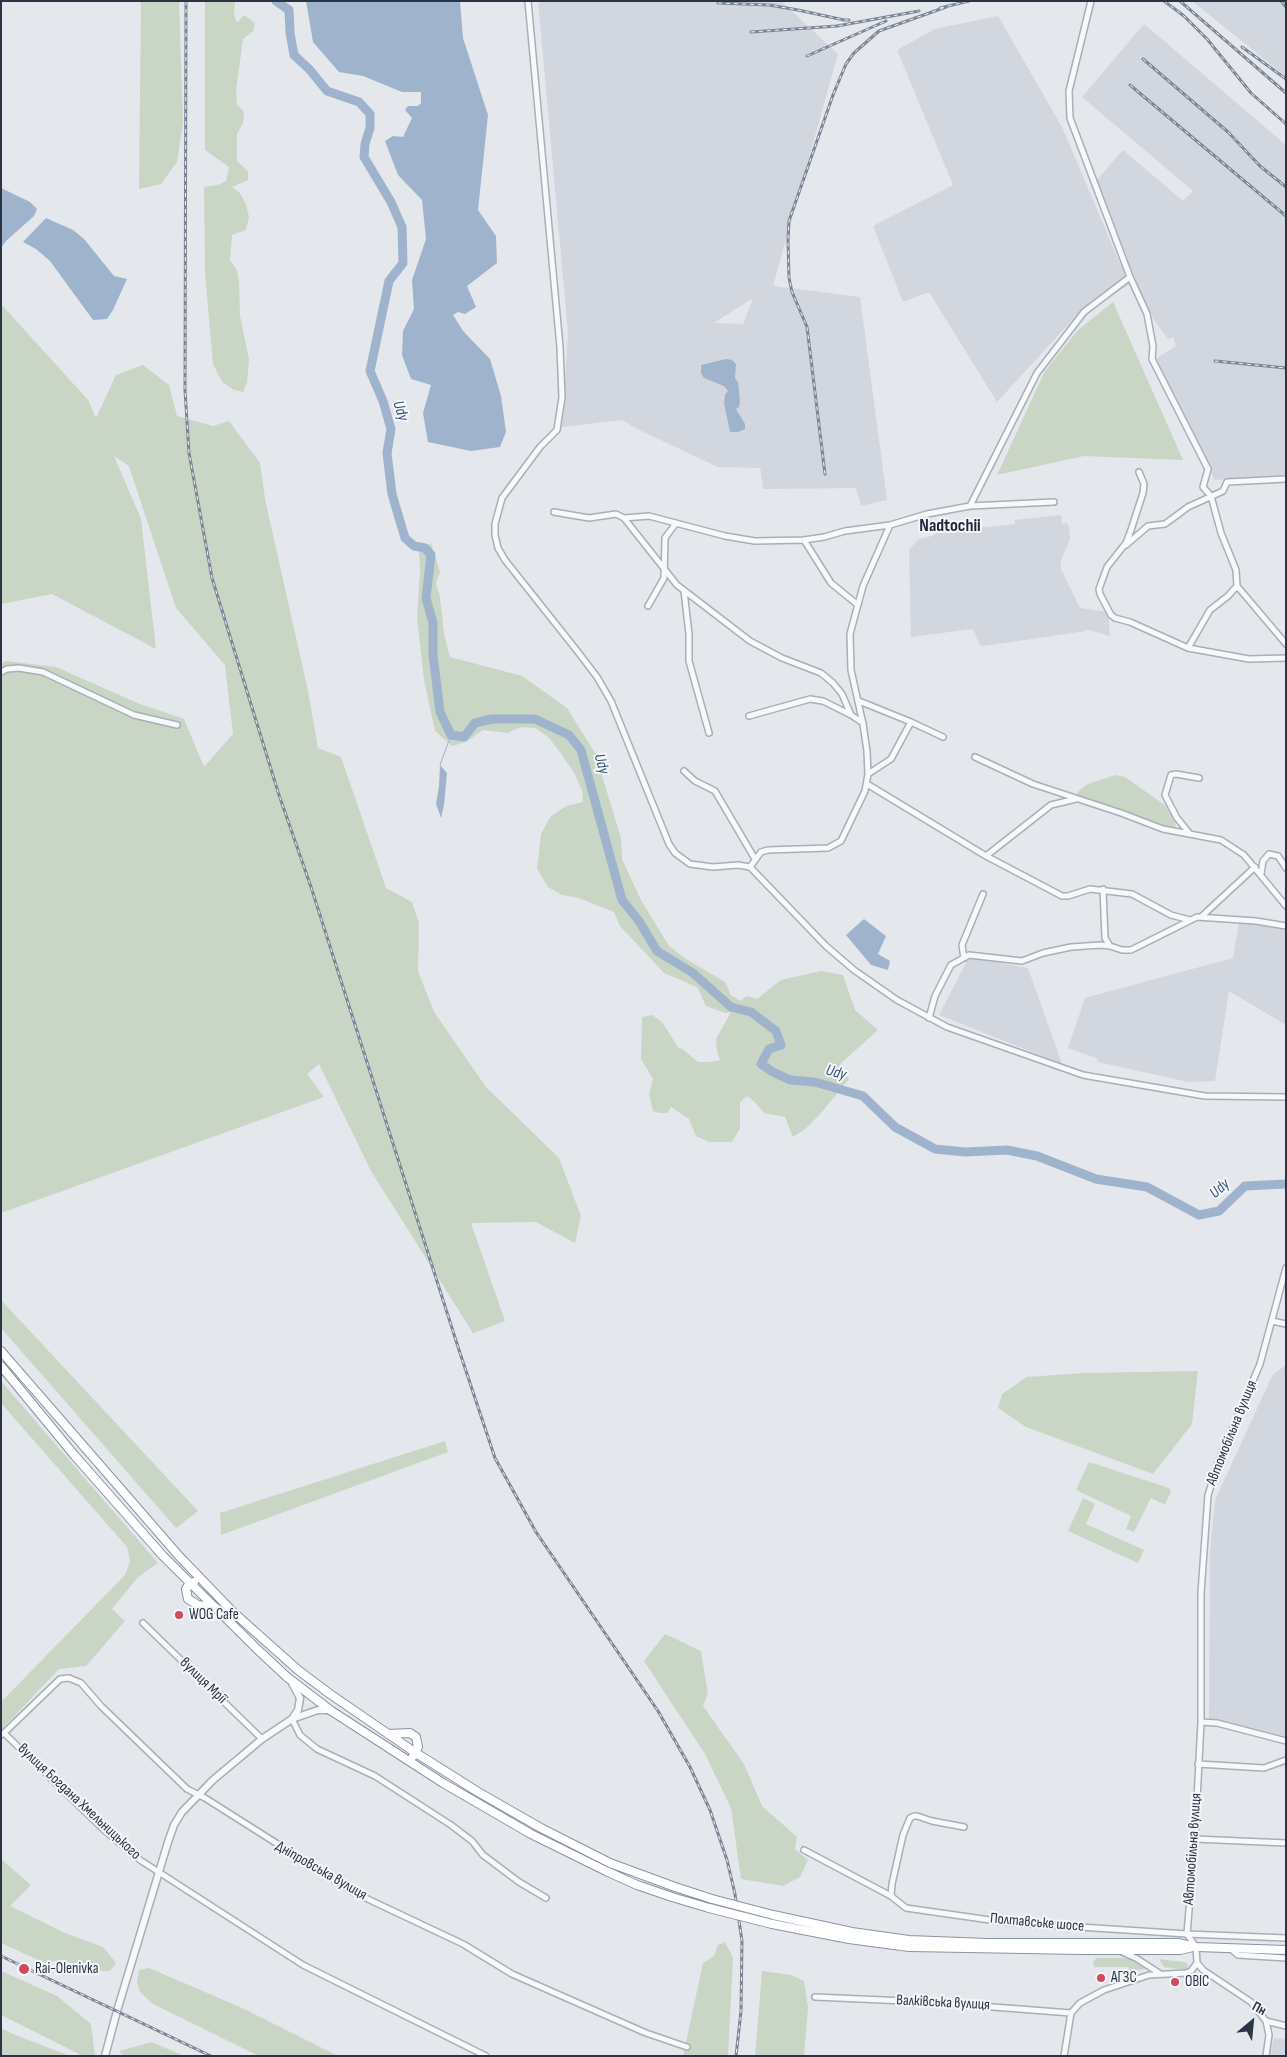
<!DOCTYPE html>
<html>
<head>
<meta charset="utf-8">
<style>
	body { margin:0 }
	#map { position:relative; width:1287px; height:2057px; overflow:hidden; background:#e4e7ec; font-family:"Sofia Sans Condensed",sans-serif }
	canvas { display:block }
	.frame { position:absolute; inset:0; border:2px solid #2b3445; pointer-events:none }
	.north { position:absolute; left:1227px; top:1997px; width:50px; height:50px; -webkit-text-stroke:4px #f4f6f9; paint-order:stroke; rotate:28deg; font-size:14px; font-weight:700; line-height:20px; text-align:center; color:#2b3445 }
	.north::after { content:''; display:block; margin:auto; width:18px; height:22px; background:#2b3445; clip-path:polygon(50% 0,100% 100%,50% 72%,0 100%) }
</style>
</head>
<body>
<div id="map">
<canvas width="1287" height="2057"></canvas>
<div class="frame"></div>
<div class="north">Пн</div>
</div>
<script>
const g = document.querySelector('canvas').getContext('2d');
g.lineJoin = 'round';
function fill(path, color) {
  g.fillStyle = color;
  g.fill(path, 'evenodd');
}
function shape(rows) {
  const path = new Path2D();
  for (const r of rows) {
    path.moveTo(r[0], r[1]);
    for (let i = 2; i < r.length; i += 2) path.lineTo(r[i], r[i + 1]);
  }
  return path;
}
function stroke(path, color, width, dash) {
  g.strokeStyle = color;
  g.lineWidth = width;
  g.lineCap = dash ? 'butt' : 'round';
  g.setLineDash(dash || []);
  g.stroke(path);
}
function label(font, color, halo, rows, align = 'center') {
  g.font = font + ' "Sofia Sans Condensed",sans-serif';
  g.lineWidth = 4;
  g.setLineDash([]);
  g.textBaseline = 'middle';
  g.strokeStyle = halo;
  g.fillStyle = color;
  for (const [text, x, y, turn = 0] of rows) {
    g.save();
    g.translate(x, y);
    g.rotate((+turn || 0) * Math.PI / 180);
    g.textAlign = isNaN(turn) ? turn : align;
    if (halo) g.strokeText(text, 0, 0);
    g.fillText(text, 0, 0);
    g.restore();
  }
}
const built = shape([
	[538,1,781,1,838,54,773,286,860,297,887,500,861,506,856,488,763,489,759,458,760,468,718,467,635,428,622,420,562,427,568,333],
	[753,298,743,324,714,323],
	[1192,1,1286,1,1286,77,1269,63],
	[998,16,1062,127,1129,285,1076,316,997,402,929,292,903,302,873,226,953,185,897,50,935,29],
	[1144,24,1286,145,1286,474,1282,476,1214,480,1210,468,1155,359,1176,346,1173,337,1168,339,1154,320,1137,283,1097,180,1123,150,1183,201,1193,191,1082,97],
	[1061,515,1062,524,1067,523,1069,527,1070,539,1061,560,1061,569,1080,608,1108,612,1110,636,1086,629,1085,631,984,646,980,645,973,629,911,637,909,549,919,539,932,536,939,532,1015,524,1015,520],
	[1239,922,1286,930,1286,1025,1229,991,1215,1081,1188,1082,1098,1062,1096,1058,1068,1048,1085,998,1233,958],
	[969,957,1028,968,1062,1064,939,1015],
	[1286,1364,1286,1744,1209,1719,1210,1552,1215,1500,1272,1376],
	[1274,2038,1286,2039,1286,2056,1270,2056]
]);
const green = shape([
	[141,1,179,1,183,123,177,162,161,184,139,189],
	[205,1,235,1,234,15,237,23,244,15,255,23,253,31,243,39,236,91,237,104,244,112,243,123,237,134,237,161,248,171,248,180,232,187,240,193,246,204,249,217,246,230,232,235,230,260,237,270,239,282,240,316,249,359,247,383,243,392,234,390,222,382,213,364,205,273,204,187,218,185,226,181,229,167,205,150],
	[1113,302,1183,460,1084,456,997,475,1045,371,1077,331],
	[1,304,88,400,96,418,116,375,143,365,169,385,177,416,213,426,229,421,260,463,265,499,308,691,318,748,341,757,386,888,412,902,419,923,418,971,434,1012,486,1087,559,1158,581,1216,575,1243,536,1222,471,1223,505,1321,473,1333,371,1171,319,1064,307,1074,324,1097,1,1213,1,664,6,661,56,667,140,704,184,719,204,767,233,734,225,665,176,608,129,466,114,456,141,519,156,649,52,594,1,604],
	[431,543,440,572,436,583,440,597,444,634,450,657,522,676,567,708,595,753,621,838,622,859,641,900,669,946,686,959,725,982,731,995,741,1001,746,996,757,999,781,980,821,971,843,975,855,1010,878,1030,840,1064,849,1079,820,1114,805,1129,793,1137,785,1117,764,1113,754,1101,747,1096,740,1102,740,1128,732,1142,709,1142,696,1136,689,1119,671,1107,667,1113,659,1113,653,1111,649,1094,653,1079,641,1059,642,1017,652,1015,662,1022,678,1047,684,1050,698,1062,710,1062,720,1060,717,1051,716,1039,731,1012,725,1013,706,1006,697,987,664,973,620,926,614,912,579,898,562,895,548,887,537,869,541,834,550,817,566,806,583,802,582,790,574,773,560,752,548,737,535,728,521,727,507,733,483,730,466,742,452,746,435,731,424,680,417,618,420,571,419,552],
	[1115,775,1125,777,1166,806,1175,822,1176,828,1173,831,1078,797,1077,793,1081,789,1088,784],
	[1,1300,198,1511,176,1528,1,1328],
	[1198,1371,1192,1424,1153,1474,1026,1427,998,1408,1002,1394,1027,1377,1085,1373],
	[1,1381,158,1563,138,1577,112,1609,125,1621,86,1666,59,1669,1,1730,1,1702,125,1575,130,1561,127,1547,1,1403],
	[445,1441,448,1452,221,1535,220,1513],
	[1089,1462,1169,1488,1171,1491,1165,1505,1151,1498,1134,1532,1126,1529,1131,1516,1076,1490],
	[1083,1498,1095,1504,1086,1524,1144,1550,1138,1563,1068,1531],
	[665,1634,701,1651,708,1694,703,1706,744,1764,762,1806,797,1837,795,1849,808,1860,800,1877,783,1886,741,1879,731,1808,705,1754,644,1661],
	[1,1859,31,1885,10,1906,63,1932,103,1947,116,1963,110,1971,102,1971,81,1966,60,1960,45,1963,1,1943],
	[725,1942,733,1958,728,2056,683,2056,703,1963,714,1956,718,1945],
	[1096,1958,1129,1958,1148,1969,1137,1970,1131,1974,1128,1967,1094,1967,1093,1963],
	[1159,1959,1183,1962,1187,1963,1188,1967,1185,1970,1164,1967],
	[149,1968,240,2007,338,2056,259,2056,153,2004,140,1992,137,1982,139,1970],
	[1,1971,57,1996,91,2024,95,2056,81,2055,1,2015],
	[762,1971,791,1975,804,1981,808,2007,804,2056,755,2056],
	[1,2028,13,2034,70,2056,1,2056],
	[152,2042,184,2056,124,2056,119,2051]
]);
const water = shape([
	[306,1,460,1,463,38,488,115,478,210,496,236,497,263,467,286,476,307,465,314,458,312,453,315,463,331,490,359,501,396,506,432,500,447,471,451,428,442,423,413,431,385,411,379,402,355,403,331,414,309,412,280,426,239,422,200,398,175,385,141,393,136,403,137,412,118,405,110,408,106,418,106,421,103,421,92,402,92,363,76,339,72,313,42],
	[1,188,30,202,37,209,34,216,6,241,1,248],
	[46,218,73,230,84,239,114,276,127,279,113,310,107,319,93,320,50,261,36,249,23,242],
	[726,359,732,360,736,364,735,378,738,382,740,402,739,407,736,409,745,424,745,429,738,432,730,432,724,403,725,395,728,391,724,386,704,378,701,373,701,365],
	[440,765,447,773,444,805,441,818,436,804,439,786],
	[864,919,886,936,878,954,890,961,888,970,871,965,846,935]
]);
const stream = shape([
	[440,765,451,735]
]);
const river = shape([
	[276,1,289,10,290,33,294,55,310,70,327,91,359,102,370,114,370,128,365,144,364,157,391,202,402,227,403,263,389,281,370,371,383,401,391,429,387,453,392,494,405,538,414,546,425,548,431,555,426,598,433,623,433,655,440,712,451,735,464,737,475,723,492,719,535,719,569,735,581,750,622,900,639,921,657,951,693,973,731,1007,751,1012,776,1031,781,1045,769,1049,761,1064,773,1072,790,1080,815,1082,863,1096,895,1127,935,1149,965,1152,1007,1150,1037,1156,1096,1179,1147,1187,1199,1215,1219,1211,1245,1186,1286,1184]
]);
const minor = shape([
	[528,1,560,347,562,397,557,430,540,447,502,498,495,524,495,535,498,548,505,560,578,652,597,677,611,701,669,844,675,853,690,864,713,867,738,865,750,867,826,946,854,970,897,1000,947,1027,1083,1075,1205,1096,1286,1097],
	[1130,277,1147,314,1153,346,1152,359,1208,469,1203,487,1211,496,1221,533,1236,570,1237,586,1286,644],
	[1139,472,1144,484,1143,493,1131,530,1126,543,1107,567,1099,589,1100,594,1111,615,1115,618,1130,622,1188,648,1249,659,1286,658],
	[970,506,1037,373,1084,312,1130,277,1070,118,1069,91,1091,1],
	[554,512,589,518,616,514,624,518,677,585,750,641,782,658,821,673,833,683,842,694,851,715],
	[624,518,649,516,725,536,755,541,804,540,824,537,845,531,890,525],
	[804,540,831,583,858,605],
	[1126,545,1148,526,1165,524,1188,507,1223,491,1227,482,1286,479],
	[684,591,689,634,689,661,709,733],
	[648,606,664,578,665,538,676,523],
	[1188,648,1210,610,1228,596,1237,586],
	[1,672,7,669,19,668,43,672,134,715,177,725],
	[859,701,911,722,943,737],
	[749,716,810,699,823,701,851,715,863,723],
	[975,757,1033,784,1121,813,1163,829,1221,840,1244,855,1286,906],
	[684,771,695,781,715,791,755,859],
	[868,774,891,759,911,722],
	[867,784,986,856,1062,896,1068,896,1090,889,1132,894,1171,915,1190,920],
	[1190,834,1177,818,1165,795,1171,775,1176,774,1199,778],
	[986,856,1051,805,1076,799],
	[750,867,761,852,768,850,828,848,841,841,865,791,868,774,867,751,863,724,851,670,850,634,863,586,890,525,927,514,970,506,1054,502],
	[1261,874,1263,861,1269,854,1278,856,1286,868],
	[1103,889,1105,938,1110,946],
	[1201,917,1255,867],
	[964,958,962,945,983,894],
	[929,1018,935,996,951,965,969,955,1022,961,1043,953,1071,947,1101,945,1110,946,1122,950,1131,950,1197,917,1256,921,1286,926],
	[1272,1321,1286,1324],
	[143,1623,262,1739],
	[292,1719,300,1735,317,1749,375,1776,451,1825,472,1841,483,1855,519,1882,546,1898],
	[1201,1722,1217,1723,1286,1741],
	[4,1733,60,1679,69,1678,81,1683,101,1706,187,1789,205,1798,355,1893,463,1944,512,1974,646,2033,687,2047],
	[1,1735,4,1733,103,1829,140,1860,303,1965,486,2056],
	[1198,1764,1264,1768,1286,1760],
	[1195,1839,1286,1843],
	[804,1850,891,1896,906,1908,1004,1922,1187,1934,1286,1938],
	[891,1896,892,1884,903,1835,910,1818,914,1816,917,1816,932,1821,964,1827],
	[1187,1934,1195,1839,1201,1722,1201,1593,1208,1495,1220,1458,1260,1364,1286,1268],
	[1187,1934,1196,1947,1197,1963,1203,1970,1251,2002,1266,2021,1269,2035,1266,2056],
	[1230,1948,1238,1955,1286,1958],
	[1120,1951,1136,1958,1159,1973],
	[815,1997,928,2002,1071,2013],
	[1071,2013,1080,2003,1104,1990,1149,1975,1186,1973,1191,1971,1197,1963],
	[1266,2021,1286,2026],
	[1064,2056,1071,2013]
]);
const tertiary = shape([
	[292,1683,300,1698,298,1710,292,1719],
	[105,2056,117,2011,168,1842,174,1825,182,1812,213,1780,262,1739,292,1719,318,1710,330,1710]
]);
const trunk = shape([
	[1,1351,179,1556,233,1612,298,1670,330,1694,416,1753,478,1792,541,1828,610,1863,675,1887,712,1899],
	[1,1366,75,1456,163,1556,257,1649,287,1677,330,1710,443,1783,531,1834,606,1871,637,1885,672,1897,709,1908],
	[194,1582,189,1584,186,1589,188,1599,198,1605,216,1608],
	[388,1734,410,1733,416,1737,418,1747,413,1756],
	[773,1915,852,1932,909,1940,987,1943,1178,1943,1196,1947,1286,1950],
	[772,1924,849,1939,909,1947,1082,1950,1180,1950,1193,1947]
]);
const rail = shape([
	[186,1,185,390,189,453,212,578,279,795,311,887,459,1350,495,1458,536,1532,658,1711,690,1767,710,1810,727,1860,735,1894,742,1941,741,2011,736,2056],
	[1164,1,1184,16,1207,39,1251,93,1286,124],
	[1180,1,1286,93],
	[1281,1,1286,7],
	[718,3,769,5,798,10,844,20,849,20],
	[940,8,969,1],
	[751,32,837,26,919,11],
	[1242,47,1286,79],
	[807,56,886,21],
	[1143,59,1228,132,1260,166,1286,187],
	[1130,85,1286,216],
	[1215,361,1286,368],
	[825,474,807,327,792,292,789,278,788,240,789,221,833,95,846,64,854,53,879,31,946,7],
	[1,1956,211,2056]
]);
const trunkBridge = shape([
	[712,1899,773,1915],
	[709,1908,772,1924]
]);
const markers = [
	[179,1615,5,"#d1495b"],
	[24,1969,6,"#d1495b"],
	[1101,1978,5,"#d1495b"],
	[1175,1982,5,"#d1495b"]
];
const streetNames = [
	["Автомобільна вулиця",1232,1433,-68],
	["вулиця Мрії",203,1681,44],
	["вулиця Богдана Хмельницького",79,1802,43],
	["Автомобільна вулиця",1193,1849,-86],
	["Дніпровська вулиця",321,1871,30],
	["Полтавське шосе",1037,1923,5],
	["Валківська вулиця",943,2003,3]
];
const poiNames = [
	["WOG Cafe",189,1615],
	["Rai-Olenivka",35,1969],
	["АГЗС",1111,1978],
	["ОВІС",1185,1982]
];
const waterNames = [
	["Udy",400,411,73],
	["Udy",601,764,75],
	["Udy",836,1073,16],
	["Udy",1220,1189,-42]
];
const quarterNames = [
	["Nadtochii",950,526]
];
fill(built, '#d2d6de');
fill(green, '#c9d6c5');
fill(water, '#9fb4cc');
stroke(stream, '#9fb4cc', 1);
stroke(river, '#9fb4cc', 9);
stroke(minor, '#a9aeb7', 8);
stroke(tertiary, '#a9aeb7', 9);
stroke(trunk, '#8b94a3', 10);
stroke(minor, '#f7f8fa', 5);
stroke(tertiary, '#f7f8fa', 6);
stroke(trunk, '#fff', 8);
stroke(rail, '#7d8696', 3);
stroke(rail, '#f4f6f9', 1, [4]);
stroke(trunkBridge, '#8b94a3', 10, []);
stroke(trunkBridge, '#fff', 8);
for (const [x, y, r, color] of markers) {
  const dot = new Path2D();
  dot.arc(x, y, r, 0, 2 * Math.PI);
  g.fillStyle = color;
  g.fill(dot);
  stroke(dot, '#f4f6f9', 2);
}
label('15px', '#2b3445', '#f4f6f9', streetNames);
label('15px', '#2b3445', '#f4f6f9', poiNames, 'left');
label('italic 16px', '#34527a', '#f4f6f9', waterNames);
label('bold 18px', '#1d2536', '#f4f6f9', quarterNames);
</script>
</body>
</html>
